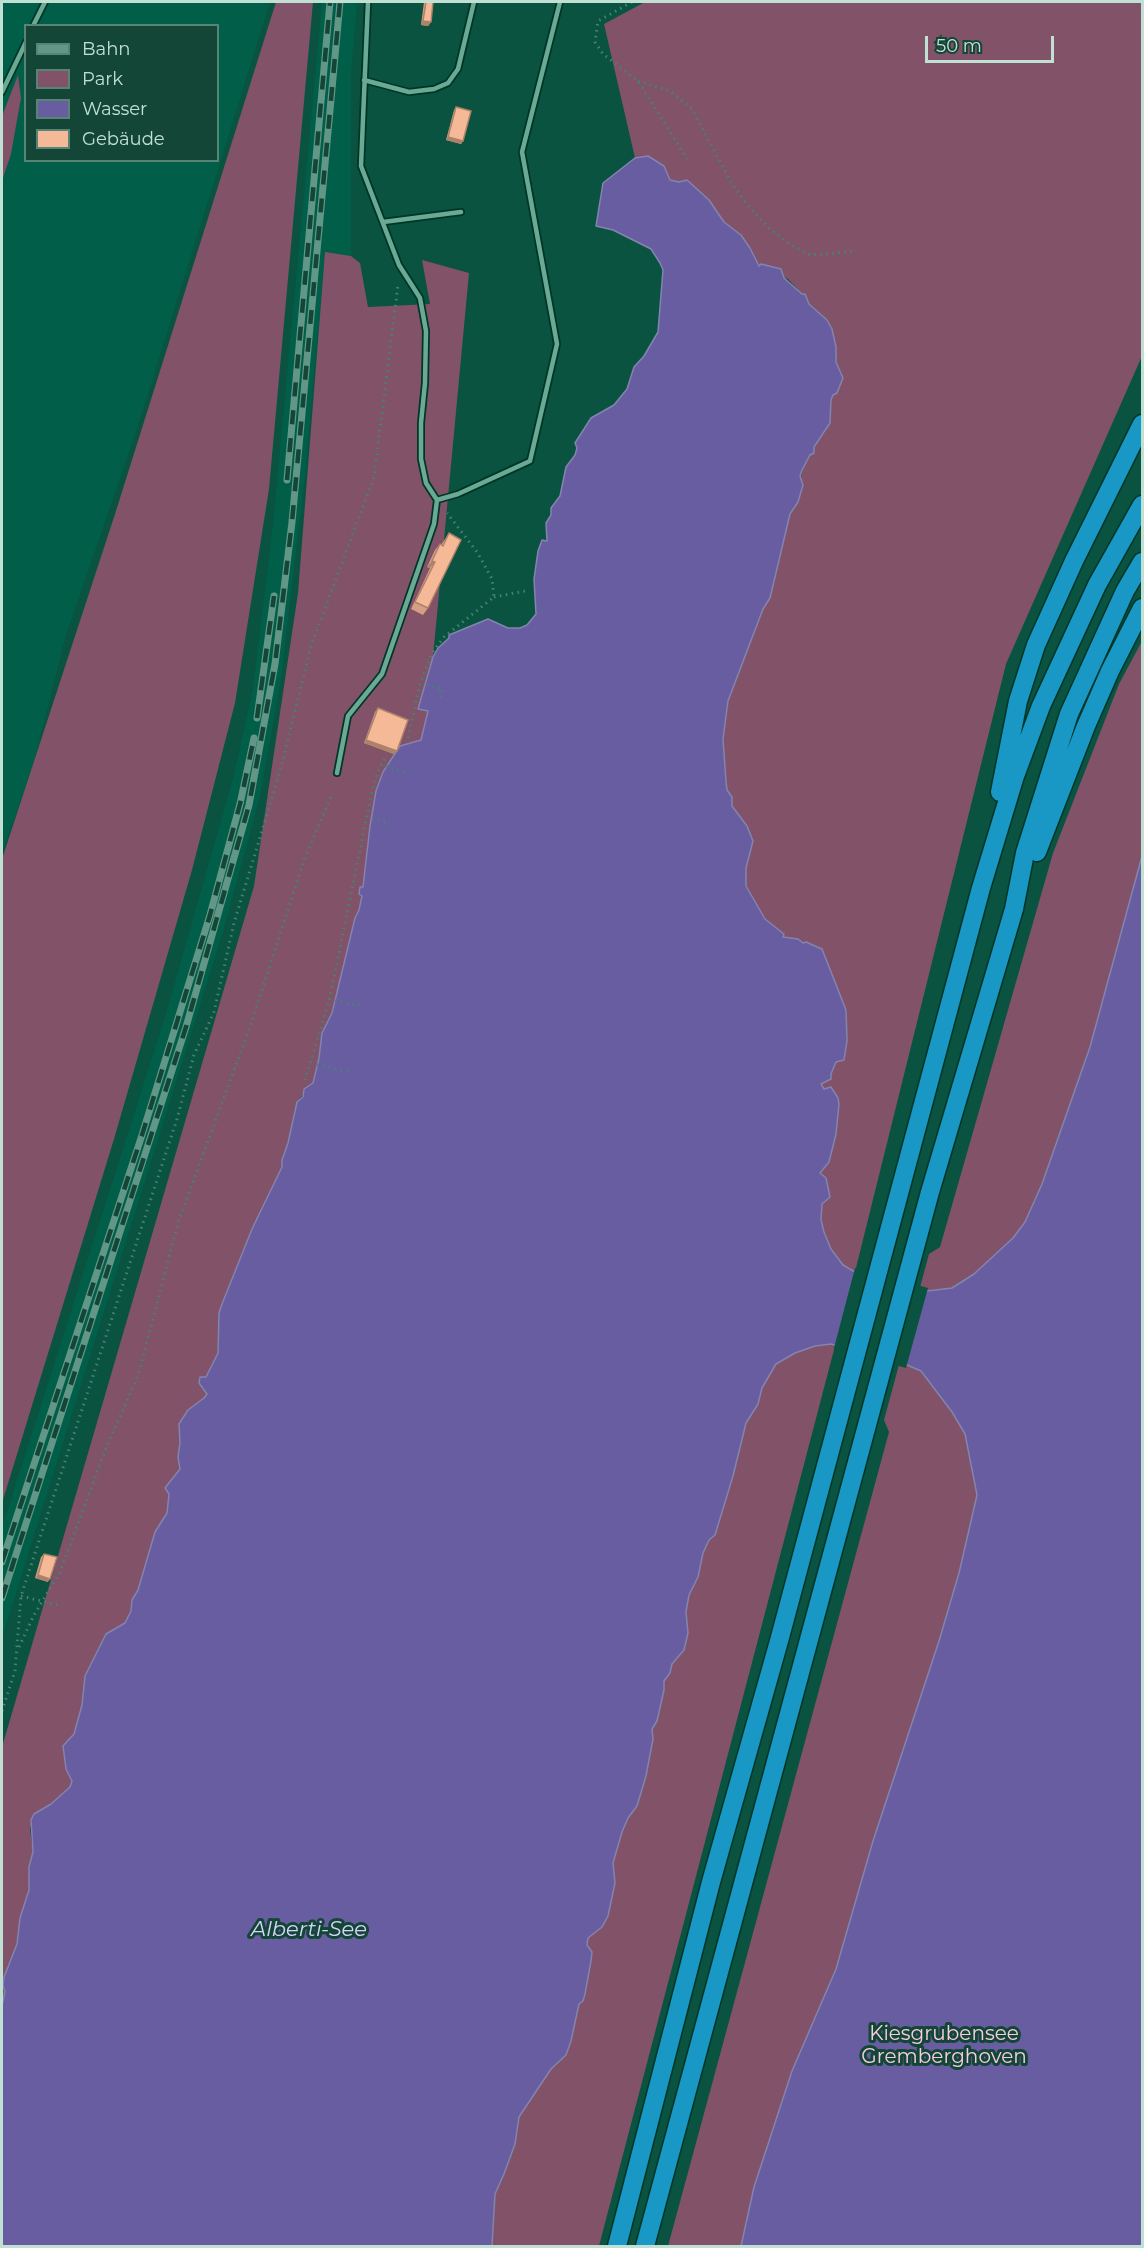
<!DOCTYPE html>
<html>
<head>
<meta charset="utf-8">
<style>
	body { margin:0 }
	#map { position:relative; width:1144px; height:2248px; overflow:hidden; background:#095340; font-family:Montserrat,sans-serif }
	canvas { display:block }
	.frame { position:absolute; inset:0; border:3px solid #c0e0d4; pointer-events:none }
	.legend { position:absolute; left:24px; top:24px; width:195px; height:138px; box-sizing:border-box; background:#134637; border:2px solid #588476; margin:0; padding:8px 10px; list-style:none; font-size:18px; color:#c0e0d4 }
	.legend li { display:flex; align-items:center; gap:12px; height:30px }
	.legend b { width:30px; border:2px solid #588476 }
	.scale { position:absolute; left:925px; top:36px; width:129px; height:27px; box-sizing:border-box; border:3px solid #c0e0d4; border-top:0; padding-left:8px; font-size:18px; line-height:21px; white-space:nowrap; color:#c0e0d4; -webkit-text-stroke:4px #134637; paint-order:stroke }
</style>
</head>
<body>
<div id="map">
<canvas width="1144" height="2248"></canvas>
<div class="frame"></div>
<ul class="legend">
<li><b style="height:8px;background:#629788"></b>Bahn</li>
<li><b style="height:16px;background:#815268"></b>Park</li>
<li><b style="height:16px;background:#695da1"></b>Wasser</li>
<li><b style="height:16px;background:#f6b997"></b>Gebäude</li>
</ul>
<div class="scale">50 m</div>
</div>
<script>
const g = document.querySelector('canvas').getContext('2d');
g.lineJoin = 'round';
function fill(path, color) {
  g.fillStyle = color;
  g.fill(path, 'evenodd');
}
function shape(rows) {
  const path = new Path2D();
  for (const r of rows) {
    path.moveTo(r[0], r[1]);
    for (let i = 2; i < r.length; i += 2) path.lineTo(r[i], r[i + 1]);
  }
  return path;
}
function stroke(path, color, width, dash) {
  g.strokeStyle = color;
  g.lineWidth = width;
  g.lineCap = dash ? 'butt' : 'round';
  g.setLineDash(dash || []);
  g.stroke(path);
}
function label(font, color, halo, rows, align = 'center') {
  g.font = font + ' Montserrat,sans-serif';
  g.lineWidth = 6;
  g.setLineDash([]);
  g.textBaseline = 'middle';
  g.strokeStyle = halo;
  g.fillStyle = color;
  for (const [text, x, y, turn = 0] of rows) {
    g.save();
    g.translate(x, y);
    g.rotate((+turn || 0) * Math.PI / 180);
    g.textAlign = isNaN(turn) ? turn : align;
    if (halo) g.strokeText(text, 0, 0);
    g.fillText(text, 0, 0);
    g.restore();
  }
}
const built = shape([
	[5,2,270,2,138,426,66,635,35,758,2,854,2,181,11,154,21,98,18,77,2,116,2,9],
	[26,26,218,26,218,160,26,160],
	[322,2,357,2,351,72,351,256,325,253,305,477,281,679,260,797,223,932,2,1638,2,1527,165,1017,234,775,253,688,273,524]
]);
const green = shape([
	[276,2,313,2,269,489,235,703,192,870,114,1139,2,1503,2,859,115,514],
	[645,2,1142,2,1142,356,1006,664,855,1272,843,1265,831,1249,824,1232,821,1220,822,1204,829,1197,826,1178,820,1173,829,1161,836,1134,839,1104,838,1098,831,1087,824,1089,821,1084,831,1074,836,1062,840,1061,845,1047,847,1041,846,1010,822,949,806,942,803,943,783,937,765,919,746,886,746,868,753,841,747,826,732,806,732,798,727,790,726,781,723,739,728,701,763,608,770,598,790,514,798,502,802,470,813,447,825,432,831,412,831,400,833,395,837,393,841,382,842,374,836,362,836,347,832,329,814,308,809,304,807,299,788,279,760,267,750,247,741,235,724,222,709,200,687,180,679,182,670,180,664,166,648,156,635,158,604,24],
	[18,75,21,98,11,154,2,181,2,116],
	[325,252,351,256,360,263,368,307,430,304,422,260,469,273,433,657,419,709,428,711,421,741,400,746,383,772,376,791,363,887,360,887,362,896,359,910,355,918,332,1013,322,1033,319,1058,313,1083,297,1102,288,1143,282,1160,282,1167,252,1229,222,1304,219,1313,218,1353,206,1377,200,1377,202,1388,207,1393,204,1398,188,1410,179,1431,180,1443,178,1457,180,1469,165,1488,169,1494,167,1513,155,1532,138,1590,132,1600,131,1611,125,1623,106,1634,85,1676,82,1705,74,1734,63,1747,66,1769,72,1781,70,1787,51,1804,34,1814,30,1829,33,1852,29,1867,29,1890,27,1895,28,1900,17,1943,8,1968,2,2006,2,1747,254,886,298,593],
	[1142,641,1142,2246,668,2246,889,1432,884,1420,929,1254,940,1247,1053,853,1119,684],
	[831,1344,835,1346,599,2246,492,2246,495,2194,504,2174,515,2144,519,2117,551,2069,566,2055,571,2041,588,1938,615,1883,613,1863,622,1832,628,1818,637,1806,646,1776,653,1739,652,1729,657,1721,664,1690,664,1681,670,1673,672,1664,684,1650,688,1633,686,1612,689,1595,698,1577,703,1553,709,1540,715,1535,733,1476,746,1423,758,1404,762,1388,776,1364,795,1353,815,1346]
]);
const water = shape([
	[648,156,664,166,670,180,679,182,687,180,709,200,724,222,741,235,750,248,759,266,761,264,781,269,784,278,802,294,805,294,809,304,827,320,832,329,836,347,836,362,843,378,837,393,833,395,831,400,830,423,814,447,814,453,810,455,802,470,800,476,803,485,798,502,790,514,770,598,763,609,728,701,723,739,726,781,727,790,732,797,732,806,747,826,753,841,746,868,746,886,765,919,784,934,783,937,798,939,803,943,806,942,822,949,846,1010,847,1041,844,1060,836,1062,831,1074,831,1079,821,1084,824,1089,831,1087,838,1098,839,1104,836,1134,829,1162,820,1173,826,1178,830,1197,822,1204,821,1220,824,1232,831,1249,843,1265,855,1272,927,1291,952,1288,974,1274,1013,1238,1025,1222,1042,1184,1090,1047,1142,856,1142,2246,741,2246,754,2187,792,2071,836,1969,873,1841,939,1641,959,1573,977,1495,965,1434,952,1412,921,1371,907,1365,831,1344,815,1346,795,1353,776,1364,762,1388,758,1404,746,1423,733,1476,715,1535,709,1540,703,1553,698,1577,689,1595,686,1612,688,1633,684,1650,672,1664,670,1673,664,1681,664,1690,657,1721,652,1729,653,1739,646,1776,637,1806,628,1818,622,1832,613,1863,615,1883,608,1916,602,1927,588,1938,587,1945,592,1952,591,1961,585,1994,583,2001,579,2004,571,2041,566,2055,551,2069,519,2117,515,2144,504,2174,495,2194,492,2246,2,2246,2,2006,5,1991,3,1986,4,1977,17,1944,20,1918,29,1890,29,1867,33,1852,31,1820,34,1814,51,1804,70,1787,72,1781,66,1769,63,1746,74,1734,82,1705,85,1676,106,1634,125,1623,131,1611,132,1600,138,1590,155,1532,167,1513,169,1494,165,1488,180,1469,178,1457,180,1443,179,1424,188,1410,204,1398,207,1394,199,1383,200,1377,206,1377,218,1353,219,1313,222,1304,252,1229,282,1167,282,1160,288,1143,297,1102,303,1097,304,1089,313,1083,319,1058,322,1033,332,1013,355,918,359,910,362,896,359,894,360,887,363,887,370,826,376,791,383,772,400,746,421,740,428,711,418,709,433,657,438,648,449,638,449,635,488,619,508,628,520,628,527,625,536,614,534,579,538,551,542,540,547,541,546,523,551,515,551,508,560,496,566,467,575,455,577,448,575,443,591,418,614,405,627,389,634,367,644,356,658,332,663,270,660,263,651,249,613,230,596,226,603,183,635,158,648,156]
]);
const pier = shape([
	[855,1268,928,1288,906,1368,834,1348]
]);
const path = shape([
	[632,2,598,21,595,42,603,54,638,81,687,159],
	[638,81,670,91,692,109,732,184,750,208,769,228,790,244,808,254,819,255,852,251],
	[494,597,525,591],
	[427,685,443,689,440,700],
	[408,738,420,684,432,653,444,637,494,597,492,579,477,552,447,513],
	[386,766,409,774],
	[372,819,390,823],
	[335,1001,364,1006],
	[317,1065,351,1072],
	[305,1080,330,997,372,791,378,771,387,755],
	[21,1596,62,1606],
	[19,1647,34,1615,60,1572,106,1448,138,1376,178,1223,251,1024,304,860,331,797],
	[2,1711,15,1671,21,1596,177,1119,194,1055,214,1012,234,923,281,768,311,646,374,477,398,285]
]);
const service = shape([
	[33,26,45,2],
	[364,80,409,92,434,89,448,83,458,69,474,2],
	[2,92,26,42],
	[383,222,461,212],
	[437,500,458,494,530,461,557,344,522,152,560,2],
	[337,773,348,716,382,674,434,524,437,500,426,483,421,459,421,423,425,383,426,331,420,298,399,265,361,166,368,2]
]);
const motorway = shape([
	[1000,792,1018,701,1036,645,1074,561,1142,424],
	[1037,852,1086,726,1110,671,1142,608],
	[617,2246,711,1882,779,1641,981,888,1015,776,1041,706,1097,585,1142,505],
	[645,2246,930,1192,1014,909,1025,853,1069,714,1125,591,1142,562]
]);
const rail = shape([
	[287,480,330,2],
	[257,718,274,596],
	[2,1562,142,1135,210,915,240,804,254,738],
	[2,1598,186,1027,249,805,275,664,292,522,340,2]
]);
const wall = shape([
	[424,2,433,2,431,22,428,26,421,25],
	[456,107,463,141,461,144,446,140,454,110],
	[449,533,428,608,423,615,411,609,430,568,427,567,435,550,440,544,441,545],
	[378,708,394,754,364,743,375,712],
	[44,1554,48,1582,35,1578,41,1557]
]);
const shadedWall = shape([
	[423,21,431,22,428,26,421,25],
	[448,137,463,141,461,144,446,140],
	[432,561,435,562,430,568,427,567],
	[366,740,397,751,394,754,364,743],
	[38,1575,50,1579,48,1582,35,1578]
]);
const building = shape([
	[426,2,433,2,431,22,423,21,426,2],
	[456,107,471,111,463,141,448,137,456,107],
	[449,533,461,540,428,608,415,602,435,562,432,561,440,544,443,546,449,533],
	[378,708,408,720,397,751,366,740,378,708],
	[44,1554,57,1557,50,1579,38,1575,44,1554]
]);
const parkNames = [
	["Kiesgrubensee",944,2034],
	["Gremberghoven",944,2057]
];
const waterNames = [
	["Alberti-See",309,1930]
];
fill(built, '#015e48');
fill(green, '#815268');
fill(water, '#695da1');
stroke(water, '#8384b0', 1.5);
fill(pier, '#095340');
stroke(service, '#003628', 8);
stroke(motorway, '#003628', 21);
stroke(path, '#478372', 3, [1.5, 4.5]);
stroke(service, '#6aaa94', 4.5);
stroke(motorway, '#1997c5', 18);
stroke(rail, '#629788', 7);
stroke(rail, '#134637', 4.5, [14]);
fill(wall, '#d49f82');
fill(shadedWall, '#ac826a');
fill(building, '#f6b997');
stroke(building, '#ac826a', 1.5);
label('20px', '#f8cddf', '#134637', parkNames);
label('italic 21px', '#d7d3fb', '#134637', waterNames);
</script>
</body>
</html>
